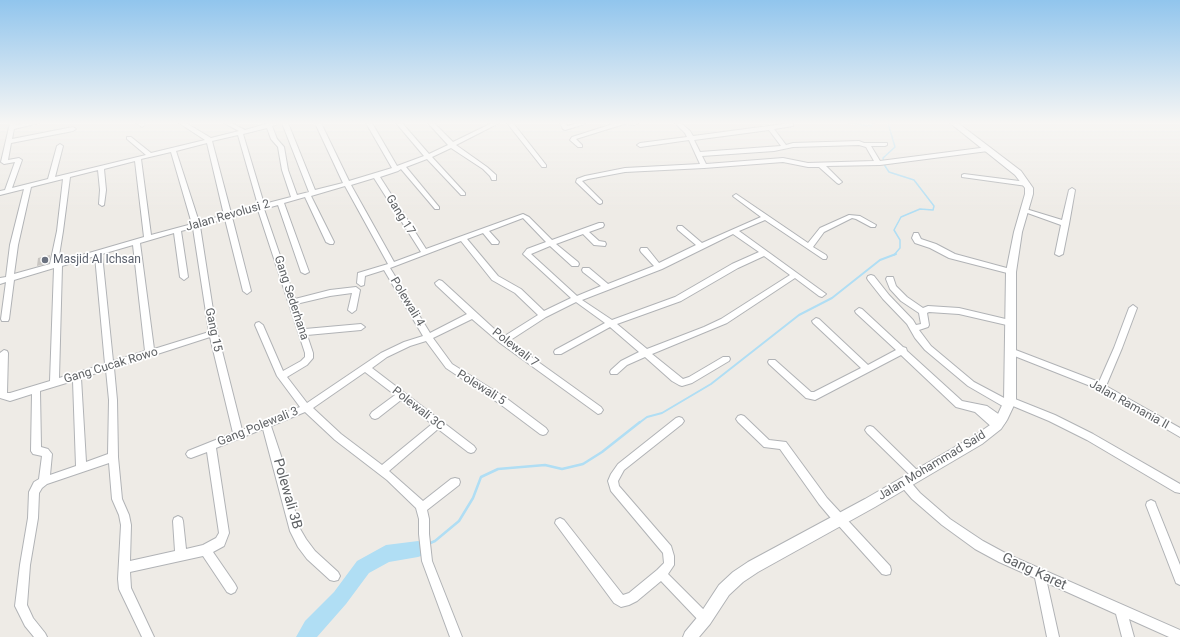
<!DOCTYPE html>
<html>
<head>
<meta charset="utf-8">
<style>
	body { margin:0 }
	canvas { display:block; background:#eeebe6 }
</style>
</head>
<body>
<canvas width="1180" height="637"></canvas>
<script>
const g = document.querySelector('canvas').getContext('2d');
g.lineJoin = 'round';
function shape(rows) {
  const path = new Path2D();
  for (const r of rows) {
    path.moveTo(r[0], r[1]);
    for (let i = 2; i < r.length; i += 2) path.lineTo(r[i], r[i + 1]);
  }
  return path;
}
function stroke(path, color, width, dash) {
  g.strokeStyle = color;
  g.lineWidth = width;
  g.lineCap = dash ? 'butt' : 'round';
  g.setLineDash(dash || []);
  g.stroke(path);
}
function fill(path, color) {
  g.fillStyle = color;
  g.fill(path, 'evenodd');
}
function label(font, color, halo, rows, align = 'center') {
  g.font = font + ' Roboto,sans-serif';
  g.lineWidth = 3.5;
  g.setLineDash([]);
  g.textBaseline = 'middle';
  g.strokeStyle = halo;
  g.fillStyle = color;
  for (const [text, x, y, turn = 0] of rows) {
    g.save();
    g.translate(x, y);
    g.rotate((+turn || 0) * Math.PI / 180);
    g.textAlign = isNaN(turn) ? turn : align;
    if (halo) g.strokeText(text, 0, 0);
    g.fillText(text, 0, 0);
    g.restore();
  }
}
const streamFar2 = shape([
	[849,123,870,126,875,123],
	[888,123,895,147,883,158,885,166,889,172,914,180,934,206,933,210,920,209,901,217,894,230,900,240,900,248,894,255]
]);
const streamFar1 = shape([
	[639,423,647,417,662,413,711,384,799,315,832,298,880,260,896,254]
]);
const stream = shape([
	[428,544,435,541,459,521,473,498,481,477,498,469,545,465,562,469,583,464,602,452,640,422],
	[418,549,422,547]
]);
const river = shape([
	[418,541,424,543,427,549,424,555,418,557,389,562,369,573,346,604,317,637,296,637,305,621,334,592,357,561,386,545,418,541]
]);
const building = shape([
	[50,255,49,263,37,266,38,258]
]);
const minor = shape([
	[10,123,16,123,15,125,28,123,39,123,14,129,12,139,73,127,76,129,73,131,11,143,8,160,19,158,22,160,12,188,48,179,57,146,60,144,63,146,55,177,146,155,127,139,127,137,131,137,151,153,205,140,179,123,186,123,211,138,239,131,224,123,231,123,245,130,269,123,282,123,272,126,277,139,284,147,288,170,297,195,309,192,282,123,288,123,315,190,343,183,315,123,321,123,349,181,392,168,366,123,372,123,397,166,424,156,396,123,402,123,429,154,448,145,428,123,434,123,453,142,492,123,499,123,456,145,487,167,496,175,496,180,492,180,490,176,483,169,451,148,432,157,465,193,465,195,461,195,427,159,406,167,439,207,439,209,435,209,401,169,398,171,380,177,426,249,523,214,529,217,552,240,599,223,603,223,604,225,603,227,589,232,599,241,605,242,606,244,605,246,594,245,583,234,556,244,578,262,579,264,578,266,572,266,550,246,531,254,577,296,601,286,583,272,582,270,583,268,589,268,608,284,654,266,641,252,640,250,641,248,647,248,659,263,696,245,678,230,677,228,678,226,682,226,702,243,761,217,734,197,733,196,736,194,808,243,820,228,849,215,860,216,876,225,875,227,871,227,856,219,852,218,824,232,813,247,826,255,827,257,826,259,823,259,765,220,739,231,826,294,822,297,819,296,795,278,727,323,652,354,683,379,689,377,723,357,729,357,730,359,729,361,692,383,682,386,679,385,672,381,645,357,627,365,617,374,611,374,610,372,611,370,621,361,639,352,610,327,561,354,555,354,554,352,555,350,605,323,576,302,546,317,509,341,601,407,603,410,601,413,598,414,500,343,472,319,433,338,452,364,506,398,546,428,548,431,546,434,543,435,540,434,500,404,446,368,426,341,410,346,387,357,372,368,474,446,476,449,474,452,471,453,468,452,438,429,389,471,423,501,451,479,455,478,459,479,460,482,459,485,427,510,429,519,429,534,432,561,462,637,450,637,422,561,419,534,419,519,416,508,387,480,335,440,305,412,271,426,281,456,299,527,306,539,315,551,338,572,340,576,338,580,334,581,330,580,307,559,298,547,290,531,263,429,216,448,229,533,224,546,213,552,235,584,237,588,235,592,231,594,227,592,203,556,130,572,131,588,154,637,142,637,119,589,118,579,121,525,119,515,112,499,109,463,47,484,42,488,39,493,38,518,30,565,27,605,33,618,45,633,47,637,34,637,25,626,15,606,20,565,28,518,29,492,34,482,39,479,42,456,33,454,31,451,32,394,10,401,0,398,0,353,4,350,7,351,8,353,7,393,10,393,50,381,54,268,14,280,9,319,8,321,2,321,1,319,6,282,0,284,0,278,6,277,10,245,24,189,0,195,0,191,5,190,15,162,4,164,1,162,10,123],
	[267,128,271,139,278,147,282,170,291,197,264,204,243,134,267,128],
	[238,135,258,205,231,213,212,141,238,135],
	[207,143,224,215,199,222,176,151,207,143],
	[171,152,192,224,151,235,141,159,171,152],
	[135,161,144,237,58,262,63,231,70,177,98,170,100,190,99,204,102,206,104,205,106,190,104,169,135,161],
	[374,178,421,252,394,262,351,185,374,178],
	[63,179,57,231,50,264,14,274,18,245,31,187,63,179],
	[345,186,388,264,358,273,357,283,361,286,364,285,365,276,384,270,423,336,404,342,381,353,307,403,287,377,307,365,313,358,313,353,307,335,361,330,365,327,361,324,305,329,296,304,330,296,352,293,348,310,352,313,356,310,360,290,356,287,330,290,295,299,264,209,278,205,301,272,305,274,309,272,284,203,305,197,326,242,330,244,333,244,334,242,311,196,345,186],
	[258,210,305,353,305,357,301,361,283,371,263,325,259,322,256,323,255,325,277,376,300,407,242,430,215,323,200,226,225,219,243,291,247,294,251,291,232,217,258,210],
	[523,218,546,242,527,249,523,254,571,298,544,311,521,289,498,276,467,239,483,233,492,244,498,244,499,242,489,231,523,218],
	[193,228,209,332,154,349,140,243,174,233,180,277,184,280,188,277,181,231,193,228],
	[733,234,759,252,732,264,675,297,612,320,582,300,662,269,733,234],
	[461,241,492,280,515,293,538,315,503,337,442,281,439,280,435,283,436,285,467,314,430,333,390,268,461,241],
	[133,245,145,351,113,361,102,254,133,245],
	[95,256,105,364,59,378,62,266,95,256],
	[764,256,790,275,721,319,704,327,647,349,617,324,681,301,738,268,764,256],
	[210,337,233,433,188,451,186,454,188,457,191,458,207,452,219,533,216,538,203,545,186,549,183,521,182,518,178,516,174,518,173,521,175,551,130,561,131,525,129,515,122,499,118,457,117,400,114,368,210,337],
	[106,370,109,400,108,454,86,462,81,378,106,370],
	[365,372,395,395,372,412,370,415,372,418,375,419,378,418,401,400,432,424,382,465,341,434,313,408,365,372],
	[73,381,76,466,50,475,52,454,48,449,41,447,40,391,73,381],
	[136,123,143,123,145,125,142,127,136,123],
	[507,123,513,123,546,165,546,167,542,167,507,123],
	[560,123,566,123,567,126,579,123,585,124,565,130,563,129,560,123],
	[616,123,638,123,635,125,624,124,576,139,582,145,582,147,578,147,570,140,572,137,616,123],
	[675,123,681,123,690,131,693,136,791,123,793,124,793,126,774,129,786,145,793,143,859,141,864,143,887,143,887,145,885,146,871,146,880,161,988,147,991,149,988,151,880,165,826,166,842,182,839,184,837,183,819,167,808,167,783,162,704,168,625,172,588,179,582,181,602,201,602,203,600,204,598,203,576,182,577,179,585,176,625,168,700,164,689,140,640,147,637,145,640,143,687,137,685,133,675,123],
	[769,130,781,146,700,152,694,140,769,130],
	[859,145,866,147,874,161,808,163,783,158,706,164,702,156,774,151,793,147,859,145],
	[964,174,1027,182,1030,184,1027,186,962,177,962,175,964,174],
	[1072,188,1075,190,1069,224,1063,254,1059,256,1055,254,1061,225,1022,211,1021,210,1024,208,1026,209,1062,220,1069,190,1072,188],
	[914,233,918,233,921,239,936,244,955,254,1014,270,1015,272,1011,274,949,258,930,248,915,243,912,238,914,233],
	[871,275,874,276,889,295,913,320,916,325,921,324,919,313,901,301,890,289,886,279,887,277,893,277,896,286,907,297,923,308,928,306,959,308,1014,321,1015,323,1014,325,1011,326,959,314,929,312,927,313,929,325,928,327,919,330,931,346,974,382,1006,399,1010,397,1055,415,1093,434,1180,484,1180,493,1175,492,1087,440,1049,421,1013,406,1009,409,1006,408,968,386,925,350,915,338,907,324,883,299,868,280,867,278,868,276,871,275],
	[1133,305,1137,308,1122,348,1106,386,1180,428,1180,437,1098,389,1007,353,1006,351,1007,349,1013,349,1099,382,1114,348,1129,308,1133,305],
	[859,308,862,309,903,347,906,348,907,351,962,401,987,406,1004,418,1006,421,1004,424,1001,425,1000,429,997,430,994,429,975,412,956,407,901,355,815,400,806,398,769,364,768,362,769,360,775,360,811,392,814,392,861,368,813,323,812,321,816,318,819,319,868,365,896,350,856,313,855,311,859,308],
	[741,415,744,416,769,440,786,442,827,498,890,566,891,570,890,574,886,575,882,574,838,525,835,523,819,504,780,449,764,447,738,422,736,419,738,416,741,415],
	[679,417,682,418,684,421,682,424,624,470,618,481,619,486,671,546,674,556,674,565,668,574,709,615,711,619,709,623,705,625,701,623,661,581,637,601,629,605,621,607,614,603,555,523,556,520,560,518,564,520,623,595,629,593,657,570,664,563,663,553,611,491,608,481,611,474,618,464,676,418,679,417],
	[870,426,873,427,919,472,921,475,919,478,916,479,913,478,867,433,865,430,867,427,870,426],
	[904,478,908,479,920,493,950,519,983,541,1007,554,1180,630,1180,637,1169,637,1129,619,1134,637,1122,637,1116,614,1047,583,1059,637,1047,637,1035,578,999,562,975,549,942,525,912,499,900,485,899,482,900,479,904,478],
	[1151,500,1155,502,1156,505,1180,565,1180,585,1176,583,1146,505,1147,502,1151,500]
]);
const tertiary = shape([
	[950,123,958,123,1021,171,1033,188,1033,194,1022,232,1016,272,1016,401,1007,420,1001,429,982,444,875,507,758,572,743,582,729,595,710,624,699,637,683,637,685,632,700,614,719,585,733,572,748,562,865,499,974,436,993,423,998,414,1004,401,1006,272,1014,232,1025,194,1025,188,1015,175,950,123]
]);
const markers = [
	[45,260,4,"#6b7280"]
];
const streetNames = [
	["Gang 17",400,215,58],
	["Jalan Revolusi 2",228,216,-16],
	["Gang Sederhana",291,298,72],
	["Polewali 4",407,302,59],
	["Gang 15",213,330,78],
	["Polewali 7",515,348,38],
	["Gang Cucak Rowo",111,366,-17],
	["Polewali 5",481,388,32],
	["Jalan Ramania II",1129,405,29],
	["Polewali 3C",418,409,38],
	["Gang Polewali 3",258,427,-22],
	["Jalan Mohammad Said",932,466,-31]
];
const worshipNames = [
	["Masjid Al Ichsan",53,260]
];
const nearStreetnames = [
	["Polewali 3B",287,494,74],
	["Gang Karet",1034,572,25]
];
stroke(streamFar2, '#b0def4', 1.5);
stroke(streamFar1, '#b0def4', 2);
stroke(stream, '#b0def4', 2.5);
fill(river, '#b0def4');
fill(building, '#c9c6c2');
stroke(minor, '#b1b3b6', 2);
stroke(tertiary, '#b1b3b6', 2);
fill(minor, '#fff');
fill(tertiary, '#fff');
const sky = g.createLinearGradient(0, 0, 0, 212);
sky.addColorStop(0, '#91c5ed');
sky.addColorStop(0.58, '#f7f6f4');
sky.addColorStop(1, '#f7f6f400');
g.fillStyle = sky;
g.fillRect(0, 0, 1180, 212);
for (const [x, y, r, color] of markers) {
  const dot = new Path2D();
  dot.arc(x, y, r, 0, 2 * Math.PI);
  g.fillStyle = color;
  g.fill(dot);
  stroke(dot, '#fff', 1.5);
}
label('12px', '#5e6164', '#fff', streetNames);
label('12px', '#5b616d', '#fff', worshipNames, 'left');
label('14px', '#5e6164', '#fff', nearStreetnames);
</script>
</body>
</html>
